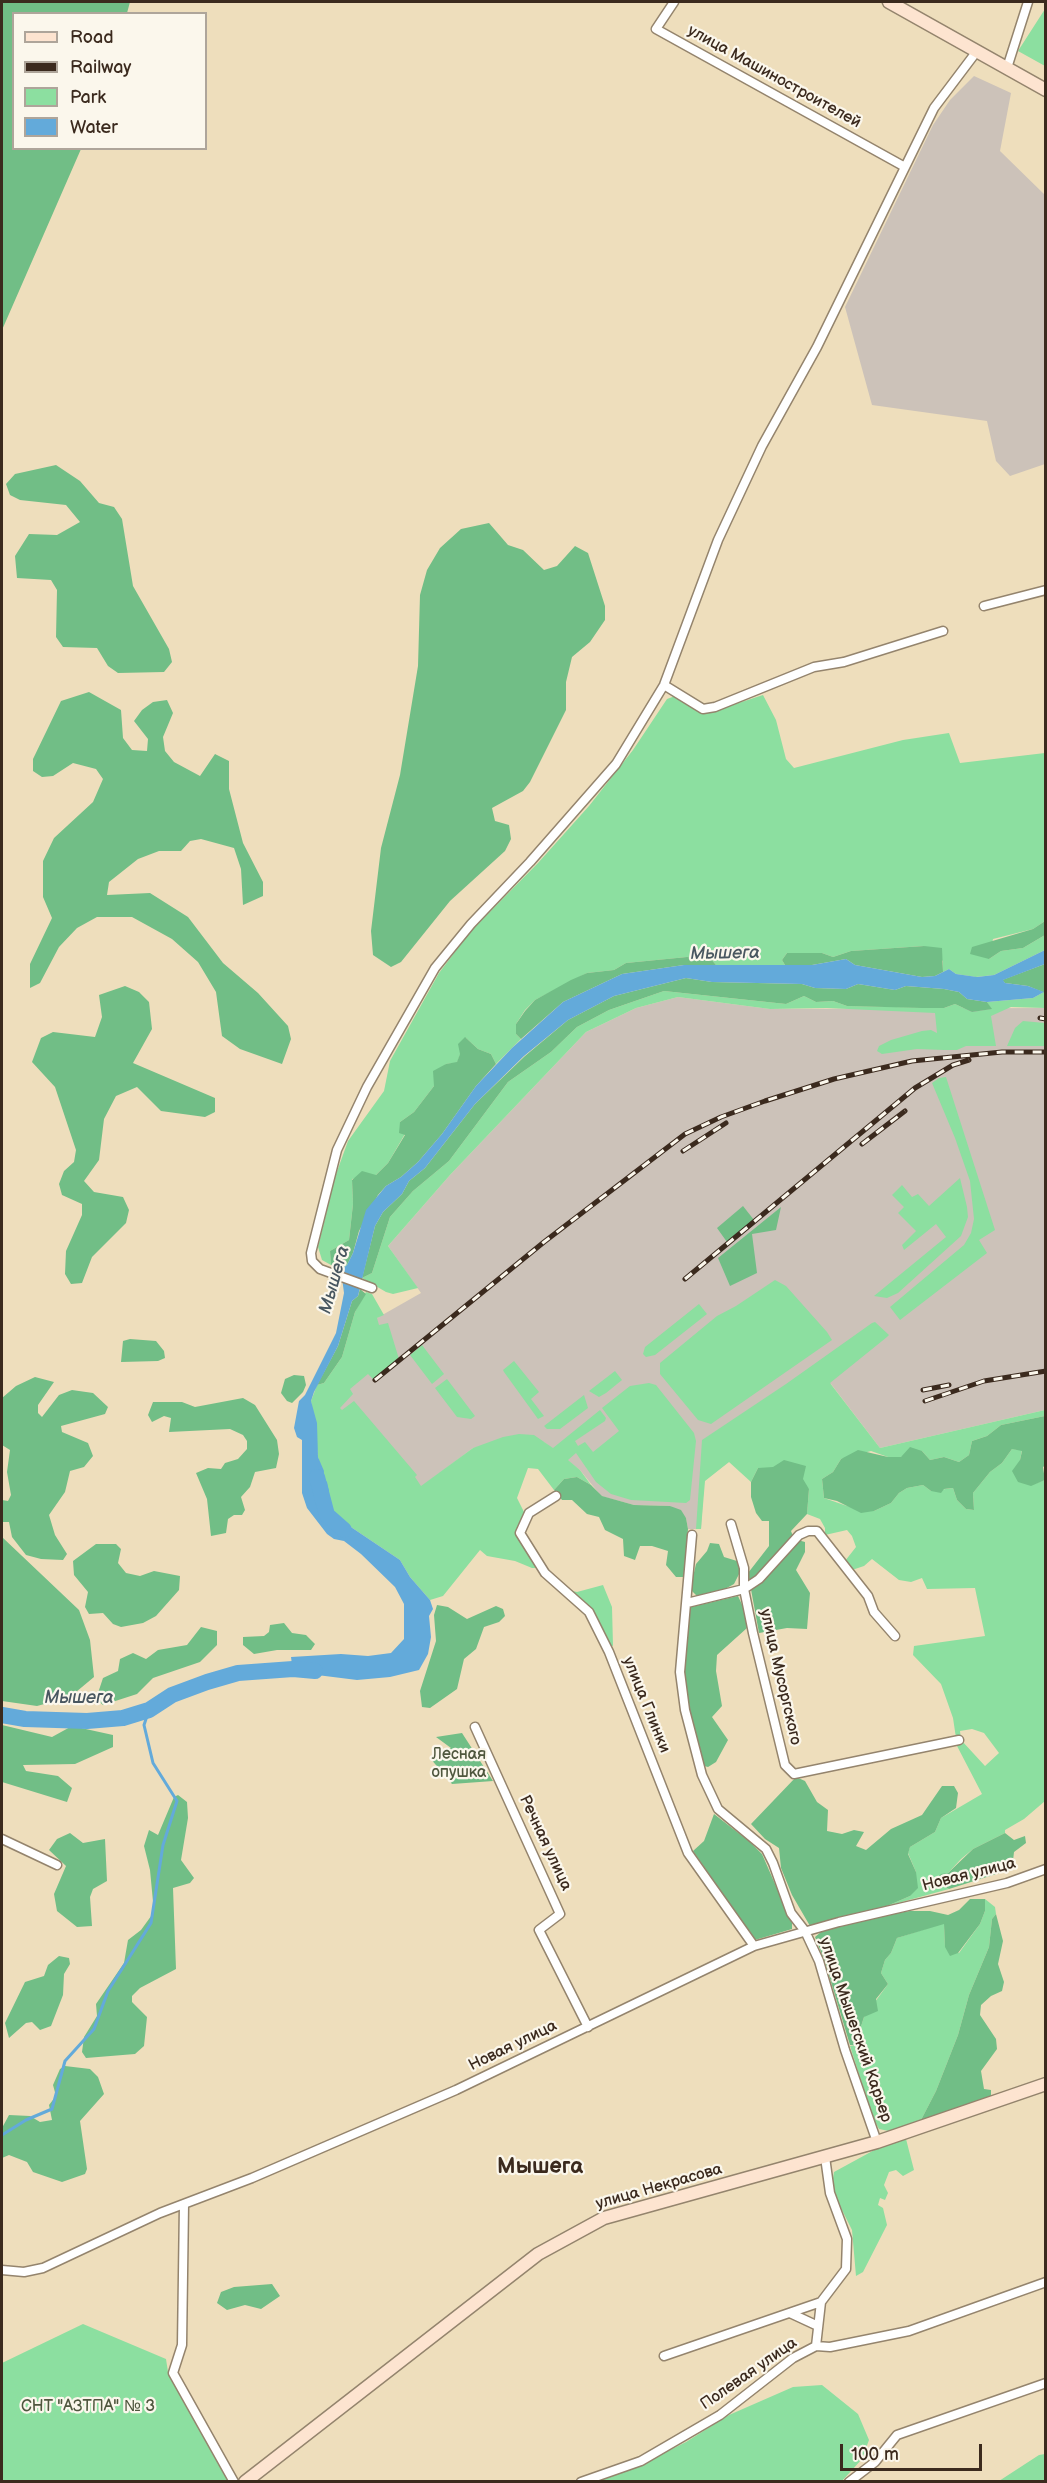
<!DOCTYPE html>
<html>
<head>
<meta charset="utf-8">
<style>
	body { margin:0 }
	#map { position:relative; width:1047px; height:2483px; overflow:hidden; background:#eedebc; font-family:"Balsamiq Sans",sans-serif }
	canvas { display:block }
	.frame { position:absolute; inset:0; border:3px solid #3b2a1e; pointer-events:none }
	.legend { position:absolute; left:12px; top:12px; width:195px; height:138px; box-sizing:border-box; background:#fbf7ec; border:2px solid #aea59a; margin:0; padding:8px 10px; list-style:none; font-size:18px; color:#3b2a1e }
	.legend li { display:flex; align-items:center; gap:12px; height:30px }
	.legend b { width:30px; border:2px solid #aea59a }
	.scale { position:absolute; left:840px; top:2444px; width:142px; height:27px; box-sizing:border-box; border:3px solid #3b2a1e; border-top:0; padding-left:8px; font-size:18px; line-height:21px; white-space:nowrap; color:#3b2a1e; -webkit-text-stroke:4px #fbf7ec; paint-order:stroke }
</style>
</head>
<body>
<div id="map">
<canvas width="1047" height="2483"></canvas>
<div class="frame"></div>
<ul class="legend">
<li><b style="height:8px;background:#fde4d0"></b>Road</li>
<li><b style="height:8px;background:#3b2a1e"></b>Railway</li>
<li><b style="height:16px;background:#8cdfa0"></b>Park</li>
<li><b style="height:16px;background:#63aada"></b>Water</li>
</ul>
<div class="scale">100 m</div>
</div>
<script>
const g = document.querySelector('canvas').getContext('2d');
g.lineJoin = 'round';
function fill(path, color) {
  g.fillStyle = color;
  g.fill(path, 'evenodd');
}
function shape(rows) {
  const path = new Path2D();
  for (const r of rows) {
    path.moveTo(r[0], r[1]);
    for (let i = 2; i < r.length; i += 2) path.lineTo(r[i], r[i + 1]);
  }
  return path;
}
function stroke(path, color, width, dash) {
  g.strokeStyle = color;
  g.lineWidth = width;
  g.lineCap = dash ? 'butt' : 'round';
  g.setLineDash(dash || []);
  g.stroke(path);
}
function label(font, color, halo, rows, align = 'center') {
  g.font = font + ' "Balsamiq Sans",sans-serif';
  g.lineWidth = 4.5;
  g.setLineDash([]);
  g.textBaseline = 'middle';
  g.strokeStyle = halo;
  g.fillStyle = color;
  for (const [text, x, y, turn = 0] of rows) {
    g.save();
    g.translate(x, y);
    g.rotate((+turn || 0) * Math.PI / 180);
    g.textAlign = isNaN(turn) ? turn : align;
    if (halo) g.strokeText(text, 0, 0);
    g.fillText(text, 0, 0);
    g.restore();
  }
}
const industrial = shape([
	[974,76,1011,93,1000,151,1045,195,1045,464,1010,476,996,461,987,421,872,405,845,307,933,125,950,100],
	[678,997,770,1009,1045,1008,1045,1410,880,1448,831,1384,704,1481,701,1529,688,1529,686,1518,670,1506,634,1505,601,1496,580,1470,544,1442,473,1448,400,1503,337,1407,377,1318,421,1293,388,1246,450,1175,586,1032,636,1008]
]);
const green = shape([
	[1045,9,1045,66,1018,51],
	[763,695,776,720,786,759,794,768,903,740,949,733,960,763,1045,753,1045,921,1033,929,993,939,989,959,1001,951,1023,948,1045,935,1045,950,994,975,976,977,956,974,949,969,943,972,943,961,924,946,851,951,833,957,822,953,787,953,782,960,785,965,716,965,711,959,687,957,626,963,614,970,587,973,535,1000,525,1010,516,1024,516,1034,521,1039,496,1064,491,1054,478,1049,466,1038,457,1063,446,1064,434,1086,414,1112,400,1122,405,1134,388,1163,376,1175,352,1179,353,1204,349,1240,330,1251,331,1265,322,1260,318,1247,335,1177,348,1141,384,1091,390,1061,439,973,470,932,538,863,589,806,633,750,667,699,675,696,708,713],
	[664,991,786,1004,804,996,816,1002,833,1001,847,1006,944,1008,955,1004,972,1012,991,1009,987,1002,1033,998,1044,992,1045,1008,1011,1007,991,1016,996,1046,966,1046,957,1050,944,1050,917,1049,882,1054,877,1051,879,1046,891,1040,922,1031,931,1030,937,1033,935,1013,827,1008,770,1009,678,997,636,1008,586,1032,450,1175,388,1246,418,1288,393,1294,386,1292,362,1278,372,1273,390,1217,413,1191,449,1161,508,1082,551,1052,577,1027,609,1010],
	[1023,1021,1045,1023,1045,1046,1007,1046,1015,1028],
	[946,1077,995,1230,979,1240,987,1253,900,1320,890,1307,964,1245,971,1233,974,1219,970,1181,955,1138,932,1083,939,1078],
	[960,1178,967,1207,968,1217,961,1236,898,1293,887,1298,874,1296,946,1237,936,1224,904,1250,902,1245,916,1231,898,1213,904,1207,892,1195,902,1185,912,1197,918,1194,929,1206],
	[775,1280,786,1286,827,1332,832,1340,711,1424,698,1420,660,1374,660,1363,717,1316,736,1306],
	[366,1292,372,1294,384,1315,377,1318,379,1325,388,1323,399,1359,373,1379,368,1374,350,1389,353,1394,340,1408,342,1410,354,1401,417,1475,415,1477,421,1486,473,1448,503,1437,519,1434,534,1435,553,1448,600,1410,606,1418,605,1421,575,1441,578,1446,585,1442,593,1452,619,1431,602,1408,630,1386,649,1383,656,1385,694,1433,696,1441,690,1500,686,1503,631,1500,611,1494,596,1482,576,1453,568,1460,580,1470,591,1485,577,1477,564,1479,554,1490,538,1469,528,1468,517,1498,525,1514,518,1528,539,1568,532,1568,515,1561,487,1556,480,1550,443,1596,430,1600,410,1577,400,1560,336,1517,327,1515,322,1509,323,1478,318,1457,311,1401,317,1385,324,1383,342,1357,355,1312],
	[699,1304,707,1314,655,1355,646,1357,643,1354,645,1347],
	[875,1322,889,1335,887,1337,830,1383,880,1448,1045,1410,1045,1416,1001,1425,987,1436,972,1441,969,1455,959,1462,944,1457,930,1460,922,1451,901,1457,888,1457,871,1451,841,1459,833,1472,822,1479,824,1498,847,1506,874,1511,891,1503,899,1493,907,1488,923,1485,931,1491,953,1488,957,1500,966,1509,974,1510,973,1493,990,1472,1002,1463,1012,1449,1022,1450,1020,1460,1031,1485,1045,1480,1045,1801,1024,1819,1005,1830,1005,1833,973,1849,961,1859,948,1873,942,1885,949,1889,887,1906,910,1896,916,1872,908,1853,910,1847,935,1832,941,1818,982,1794,956,1744,962,1741,985,1766,999,1753,984,1733,972,1729,960,1731,961,1740,956,1738,953,1718,941,1684,913,1655,914,1646,985,1636,975,1588,927,1589,922,1578,911,1582,899,1580,872,1559,864,1566,852,1570,845,1561,856,1547,852,1536,847,1530,825,1535,825,1528,820,1519,807,1514,809,1489,773,1468,758,1468,751,1482,729,1462,705,1481,701,1529,696,1529,702,1440,786,1384,872,1323],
	[422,1345,444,1374,432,1384,410,1355],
	[514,1361,539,1392,531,1399,544,1416,538,1419,504,1372,503,1370],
	[615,1371,622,1380,606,1393,599,1397,589,1391],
	[447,1379,475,1416,471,1419,457,1417,435,1388],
	[584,1395,588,1408,560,1429,547,1429,544,1426],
	[603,1585,612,1607,613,1646,607,1644,591,1611,568,1590,577,1592],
	[985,1899,995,1907,996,1914,992,1919,989,1947,969,1995,958,2035,936,2091,921,2120,900,2129,889,2131,879,2129,873,2118,850,2046,855,2045,864,2017,888,1984,881,1973,885,1960,891,1953,897,1938,944,1923,945,1946,959,1953,980,1924,985,1911],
	[906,2139,914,2170,903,2176,896,2170,889,2172,884,2185,888,2193,885,2200,880,2198,878,2205,883,2208,887,2225,863,2272,856,2276,852,2230,835,2196,832,2184,834,2172,878,2148],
	[83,2324,166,2359,168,2372,230,2481,2,2482,2,2363],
	[822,2385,858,2414,869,2440,862,2459,842,2481,594,2482,642,2464,686,2442,729,2415,793,2387],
	[1045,2454,1045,2481,999,2481,1039,2455]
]);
const forest = shape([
	[2,2,130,2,127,13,14,14,14,148,81,149,2,330],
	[56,465,80,481,99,503,114,507,122,519,133,586,169,649,172,662,164,672,118,673,108,666,97,648,63,647,56,637,57,590,51,580,17,578,15,556,29,534,57,535,80,522,66,505,20,500,10,495,6,484,15,474],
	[489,523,508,545,523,550,544,570,557,566,575,546,588,553,605,606,605,620,590,642,572,657,566,682,566,710,530,782,523,791,492,808,495,821,509,825,511,839,505,851,450,901,401,962,391,967,373,955,371,931,381,848,400,775,418,666,420,595,427,570,440,548,461,529],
	[89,692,121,710,123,738,132,750,147,751,148,739,134,721,142,710,153,702,167,700,173,713,163,737,165,751,174,762,200,776,215,754,229,761,229,789,243,843,263,882,263,896,243,905,241,869,234,848,201,839,190,841,181,851,159,851,138,859,109,882,107,895,150,893,188,917,223,963,258,993,288,1026,291,1039,282,1064,240,1049,222,1036,216,992,198,962,172,939,132,917,97,917,77,928,59,947,40,983,30,988,30,964,52,918,43,897,43,861,54,838,93,802,103,779,96,769,73,763,53,776,42,777,33,771,33,759,61,701],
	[1045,921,1045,935,1023,948,1001,951,989,959,970,954,972,947,1033,929],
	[924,946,942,948,943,972,935,976,922,977,855,965,846,959,812,965,785,965,782,960,787,953,822,953,833,957,851,951],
	[687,957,711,959,716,965,684,965,622,974,563,1002,521,1039,516,1034,516,1024,525,1011,535,1000,571,980,587,973,614,970,626,963],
	[1045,964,1045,993,1028,986,1005,983,1002,980],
	[686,978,712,982,802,984,815,988,846,989,858,984,895,990,906,986,944,989,959,992,967,999,987,1002,992,1009,972,1012,955,1004,944,1008,922,1008,847,1006,833,1001,816,1002,804,996,786,1004,664,991,609,1010,577,1027,551,1052,508,1082,449,1161,413,1191,390,1217,372,1273,362,1278,375,1226,383,1212,402,1194,409,1181,425,1168,475,1104,525,1056,568,1020,614,996],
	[125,986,139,992,149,1002,152,1029,133,1063,215,1098,215,1112,205,1117,161,1111,137,1087,116,1096,104,1119,99,1160,84,1181,94,1192,123,1197,129,1210,126,1223,92,1257,82,1283,71,1284,65,1274,66,1251,82,1215,82,1204,62,1195,59,1184,64,1171,74,1162,76,1150,55,1087,32,1062,41,1038,53,1032,95,1037,102,1017,99,995],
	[465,1037,478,1049,491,1054,496,1064,476,1086,442,1134,418,1162,401,1177,386,1186,378,1195,359,1231,353,1253,347,1265,341,1270,331,1265,330,1251,349,1240,353,1204,352,1180,362,1171,376,1175,388,1163,405,1135,399,1133,400,1122,414,1112,434,1086,433,1071,446,1064,457,1062,460,1054,458,1044],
	[743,1206,754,1220,727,1242,717,1228],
	[781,1207,776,1230,752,1234,757,1273,730,1286,718,1258],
	[360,1289,366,1294,355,1312,342,1357,324,1383,317,1385,338,1346,352,1301,358,1296],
	[130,1339,156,1341,164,1351,165,1358,158,1361,121,1362,123,1341],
	[294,1375,304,1376,306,1385,303,1392,292,1403,287,1401,281,1393,285,1379],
	[35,1377,54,1382,38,1405,38,1413,42,1417,59,1395,72,1390,93,1393,108,1407,105,1414,61,1426,62,1432,88,1443,93,1456,84,1467,70,1471,65,1492,49,1515,55,1535,67,1554,63,1560,41,1559,26,1555,12,1537,9,1522,2,1522,2,1500,8,1501,11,1495,7,1472,10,1450,2,1445,2,1398,16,1386],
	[243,1398,255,1405,277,1440,279,1454,276,1468,255,1472,250,1487,241,1497,245,1510,242,1515,234,1515,228,1519,226,1533,211,1536,207,1499,196,1473,208,1468,221,1469,225,1463,238,1459,247,1449,247,1441,243,1435,230,1429,169,1432,171,1418,164,1416,152,1422,148,1415,153,1402,182,1402,195,1407],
	[1045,1416,1046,1465,1043,1467,1045,1480,1031,1486,1018,1482,1012,1471,1020,1460,1022,1451,1012,1449,1002,1463,990,1472,973,1493,974,1510,966,1509,957,1500,953,1488,944,1489,941,1493,931,1491,923,1485,907,1488,899,1493,891,1503,874,1511,861,1513,837,1501,824,1498,822,1479,833,1472,841,1459,858,1450,888,1457,901,1457,910,1447,922,1451,930,1460,944,1457,959,1462,969,1455,972,1441,987,1436,1001,1425],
	[784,1460,806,1466,803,1479,809,1489,807,1514,791,1531,794,1539,805,1542,805,1552,796,1570,810,1593,807,1629,787,1628,759,1633,748,1573,769,1546,769,1521,762,1521,756,1513,751,1497,751,1482,758,1468,773,1467],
	[577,1477,591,1485,602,1496,634,1505,670,1506,681,1510,686,1518,688,1529,685,1577,676,1577,666,1565,668,1551,652,1546,640,1546,635,1560,624,1556,623,1539,605,1530,599,1517,587,1514,572,1500,562,1500,554,1490,564,1479],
	[2,1537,79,1610,90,1640,94,1677,70,1697,37,1706,2,1701],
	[710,1543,719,1544,724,1557,737,1561,740,1572,734,1584,725,1589,697,1596,692,1591,692,1581,696,1564,707,1551],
	[96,1544,116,1544,121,1549,118,1563,126,1573,140,1576,154,1571,180,1576,179,1590,156,1616,143,1623,121,1627,113,1624,103,1613,89,1614,85,1607,88,1592,74,1575,73,1561],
	[738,1596,745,1611,747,1628,717,1655,716,1671,722,1706,712,1717,728,1740,716,1762,708,1767,704,1766,687,1702,683,1669,687,1619,691,1607],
	[437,1605,448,1607,467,1619,496,1606,503,1609,505,1616,499,1622,484,1627,476,1649,464,1659,457,1689,430,1708,422,1707,420,1691,436,1641,434,1615],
	[284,1623,292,1633,306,1635,315,1644,311,1650,277,1650,254,1654,243,1645,243,1637,264,1636,269,1632,270,1625],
	[201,1627,217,1631,217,1645,200,1662,153,1678,137,1694,103,1705,96,1699,103,1678,118,1671,120,1659,133,1653,146,1659,158,1650,187,1645],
	[2,1725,52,1737,72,1726,113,1735,113,1747,75,1764,23,1765,26,1771,58,1776,72,1788,67,1802,2,1782],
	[462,1733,493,1781,452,1784,430,1758,451,1748,436,1737],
	[796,1777,805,1781,817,1802,828,1810,827,1831,842,1834,854,1830,864,1832,856,1846,866,1850,891,1829,922,1815,942,1786,954,1786,958,1793,956,1808,941,1818,935,1832,910,1847,908,1854,916,1872,918,1888,910,1896,887,1906,810,1926,792,1895,781,1868,779,1848,765,1839,751,1824],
	[178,1795,187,1802,188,1818,181,1860,194,1878,190,1883,173,1888,176,1969,140,1988,132,1996,132,2002,147,2017,144,2046,135,2054,86,2058,82,2052,84,2037,97,2016,96,2004,124,1963,128,1940,141,1930,154,1912,150,1870,144,1846,149,1830,158,1835,174,1797],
	[714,1814,750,1842,762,1854,792,1923,792,1929,755,1940,693,1851,704,1841],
	[70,1833,83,1843,105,1839,107,1881,93,1889,90,1897,92,1926,77,1927,57,1911,54,1894,66,1866,49,1850,57,1839],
	[1005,1833,1014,1840,1025,1836,1026,1843,1014,1852,1012,1869,949,1889,942,1885,937,1879,941,1874,948,1873,973,1849],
	[970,1899,985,1899,985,1911,980,1924,958,1953,950,1956,945,1947,944,1924,897,1938,891,1953,885,1960,881,1973,888,1984,876,1999,878,2011,864,2017,855,2045,850,2045,825,1962,815,1937,821,1932,879,1916,910,1911,930,1911,948,1915,959,1910],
	[996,1914,1003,1941,998,1964,1004,1982,1002,1991,991,1996,981,2005,980,2015,996,2039,997,2049,981,2071,984,2089,991,2090,991,2097,921,2120,936,2091,958,2035,969,1995,989,1947,992,1919],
	[59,1956,69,1958,70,1964,64,1974,63,1995,51,2026,40,2030,32,2022,26,2023,9,2038,5,2023,25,1982,44,1976,48,1965],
	[65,2066,90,2069,98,2077,104,2094,80,2121,87,2169,85,2174,62,2182,33,2172,27,2162,9,2155,2,2158,2,2128,9,2115,30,2116,40,2122,52,2120,49,2105,56,2096,53,2085,60,2069],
	[272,2284,280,2296,261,2309,245,2305,227,2310,217,2303,221,2292,234,2287]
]);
const water = shape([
	[1045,950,1045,964,1003,980,1005,983,1028,986,1044,992,1033,998,987,1002,967,999,959,992,944,989,906,986,895,990,858,984,846,989,815,988,802,984,712,982,686,978,614,996,568,1020,524,1056,475,1104,425,1168,409,1181,402,1194,383,1212,375,1226,358,1296,352,1301,338,1346,314,1392,311,1401,317,1423,318,1457,324,1471,323,1478,327,1482,329,1491,322,1502,322,1509,327,1515,336,1517,400,1560,410,1577,430,1600,433,1609,429,1616,431,1637,428,1654,419,1670,390,1677,357,1680,293,1672,291,1657,341,1654,368,1656,391,1653,404,1639,404,1604,395,1587,361,1554,344,1541,334,1539,327,1534,307,1508,302,1493,302,1440,297,1437,294,1428,299,1401,305,1395,336,1333,344,1293,341,1270,347,1265,353,1253,366,1210,386,1186,401,1177,418,1162,442,1134,476,1086,512,1048,563,1002,622,974,684,965,812,965,846,959,855,965,922,977,935,976,949,969,956,974,977,977,994,975]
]);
const stream = shape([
	[2,2135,26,2120,52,2109,65,2061,94,2029,108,1991,151,1923,163,1845,177,1801,153,1763,144,1725,149,1710]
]);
const river = shape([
	[317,1477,327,1515,344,1530],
	[2,1715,25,1719,87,1721,123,1718,149,1710,172,1695,207,1682,238,1673,293,1669,315,1671]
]);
const street = shape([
	[674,2,656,29,905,167],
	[1007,68,1028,2],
	[984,606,1046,590],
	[664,685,703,709,715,707,814,667,844,662,943,631],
	[372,1288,320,1269,312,1261,311,1253,337,1150,367,1087,435,968,471,924,530,862,616,764,664,685,718,540,762,446,817,347,934,108,977,51],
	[556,1496,529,1513,520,1533,545,1573,589,1612,609,1652,688,1853,754,1946],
	[731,1524,744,1568,744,1589,753,1633,785,1765,794,1774,959,1740],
	[692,1535,680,1672,685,1710,702,1775,718,1809,766,1849,773,1863,791,1913,805,1931,819,1961,845,2050,877,2142],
	[687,1603,744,1589,759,1579,799,1535,808,1531,817,1531,868,1596,874,1612,895,1636],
	[475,1727,560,1914,539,1930,588,2027],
	[2,1839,57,1865],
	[184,2204,182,2345,173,2373,234,2482],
	[2,2270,24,2272,43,2268,160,2213,252,2178,456,2090,754,1946,839,1922,1007,1883,1046,1869],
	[790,2313,818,2326],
	[816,2346,821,2302,846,2269,847,2239,830,2193,825,2157],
	[664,2356,821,2302],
	[581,2482,641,2461,720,2415,793,2358,816,2346,830,2347,909,2331,1046,2282],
	[849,2482,875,2462,897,2435,1046,2383]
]);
const secondary = shape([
	[889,2,1046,90],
	[245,2482,538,2254,604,2218,877,2142,1046,2084]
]);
const rail = shape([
	[1040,1018,1046,1019],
	[862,1144,905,1111],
	[683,1151,726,1123],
	[685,1279,915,1088,953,1065,969,1060],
	[375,1380,544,1242,685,1134,721,1117,765,1101,834,1079,912,1061,1002,1052,1046,1052],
	[923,1390,949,1385],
	[925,1401,984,1381,1046,1371]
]);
const streetNames = [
	["улица Машиностроителей",774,77,29],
	["улица Мусоргского",780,1677,77],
	["улица Глинки",646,1705,68],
	["Речная улица",545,1843,65],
	["Новая улица",969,1875,-14],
	["улица Мышегский Карьер",855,2030,71],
	["Новая улица",513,2046,-26],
	["улица Некрасова",659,2187,-16],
	["Полевая улица",749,2374,-35]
];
const parkNames = [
	["Лесная",459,1755],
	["опушка",459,1773],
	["СНТ \"АЗТПА\" № 3",88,2407]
];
const waterNames = [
	["Мышега",725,954,-1],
	["Мышега",335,1280,-74],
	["Мышега",79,1698]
];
const districtNames = [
	["Мышега",540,2167]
];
fill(industrial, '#ccc2b9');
fill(green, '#8cdfa0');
fill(forest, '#71be86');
fill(water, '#63aada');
stroke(stream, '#63aada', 3);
stroke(river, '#63aada', 16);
stroke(street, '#94846d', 11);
stroke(secondary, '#94846d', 15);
stroke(street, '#fff', 8);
stroke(secondary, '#fde4d0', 12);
stroke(rail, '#3b2a1e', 5);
stroke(rail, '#fbf7ec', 3, [9]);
label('16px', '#3b2a1e', '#fbf7ec', streetNames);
label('16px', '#4f573e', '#fbf7ec', parkNames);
label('italic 18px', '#495760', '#fbf7ec', waterNames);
label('bold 22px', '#3b2a1e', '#fbf7ec', districtNames);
</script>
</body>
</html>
